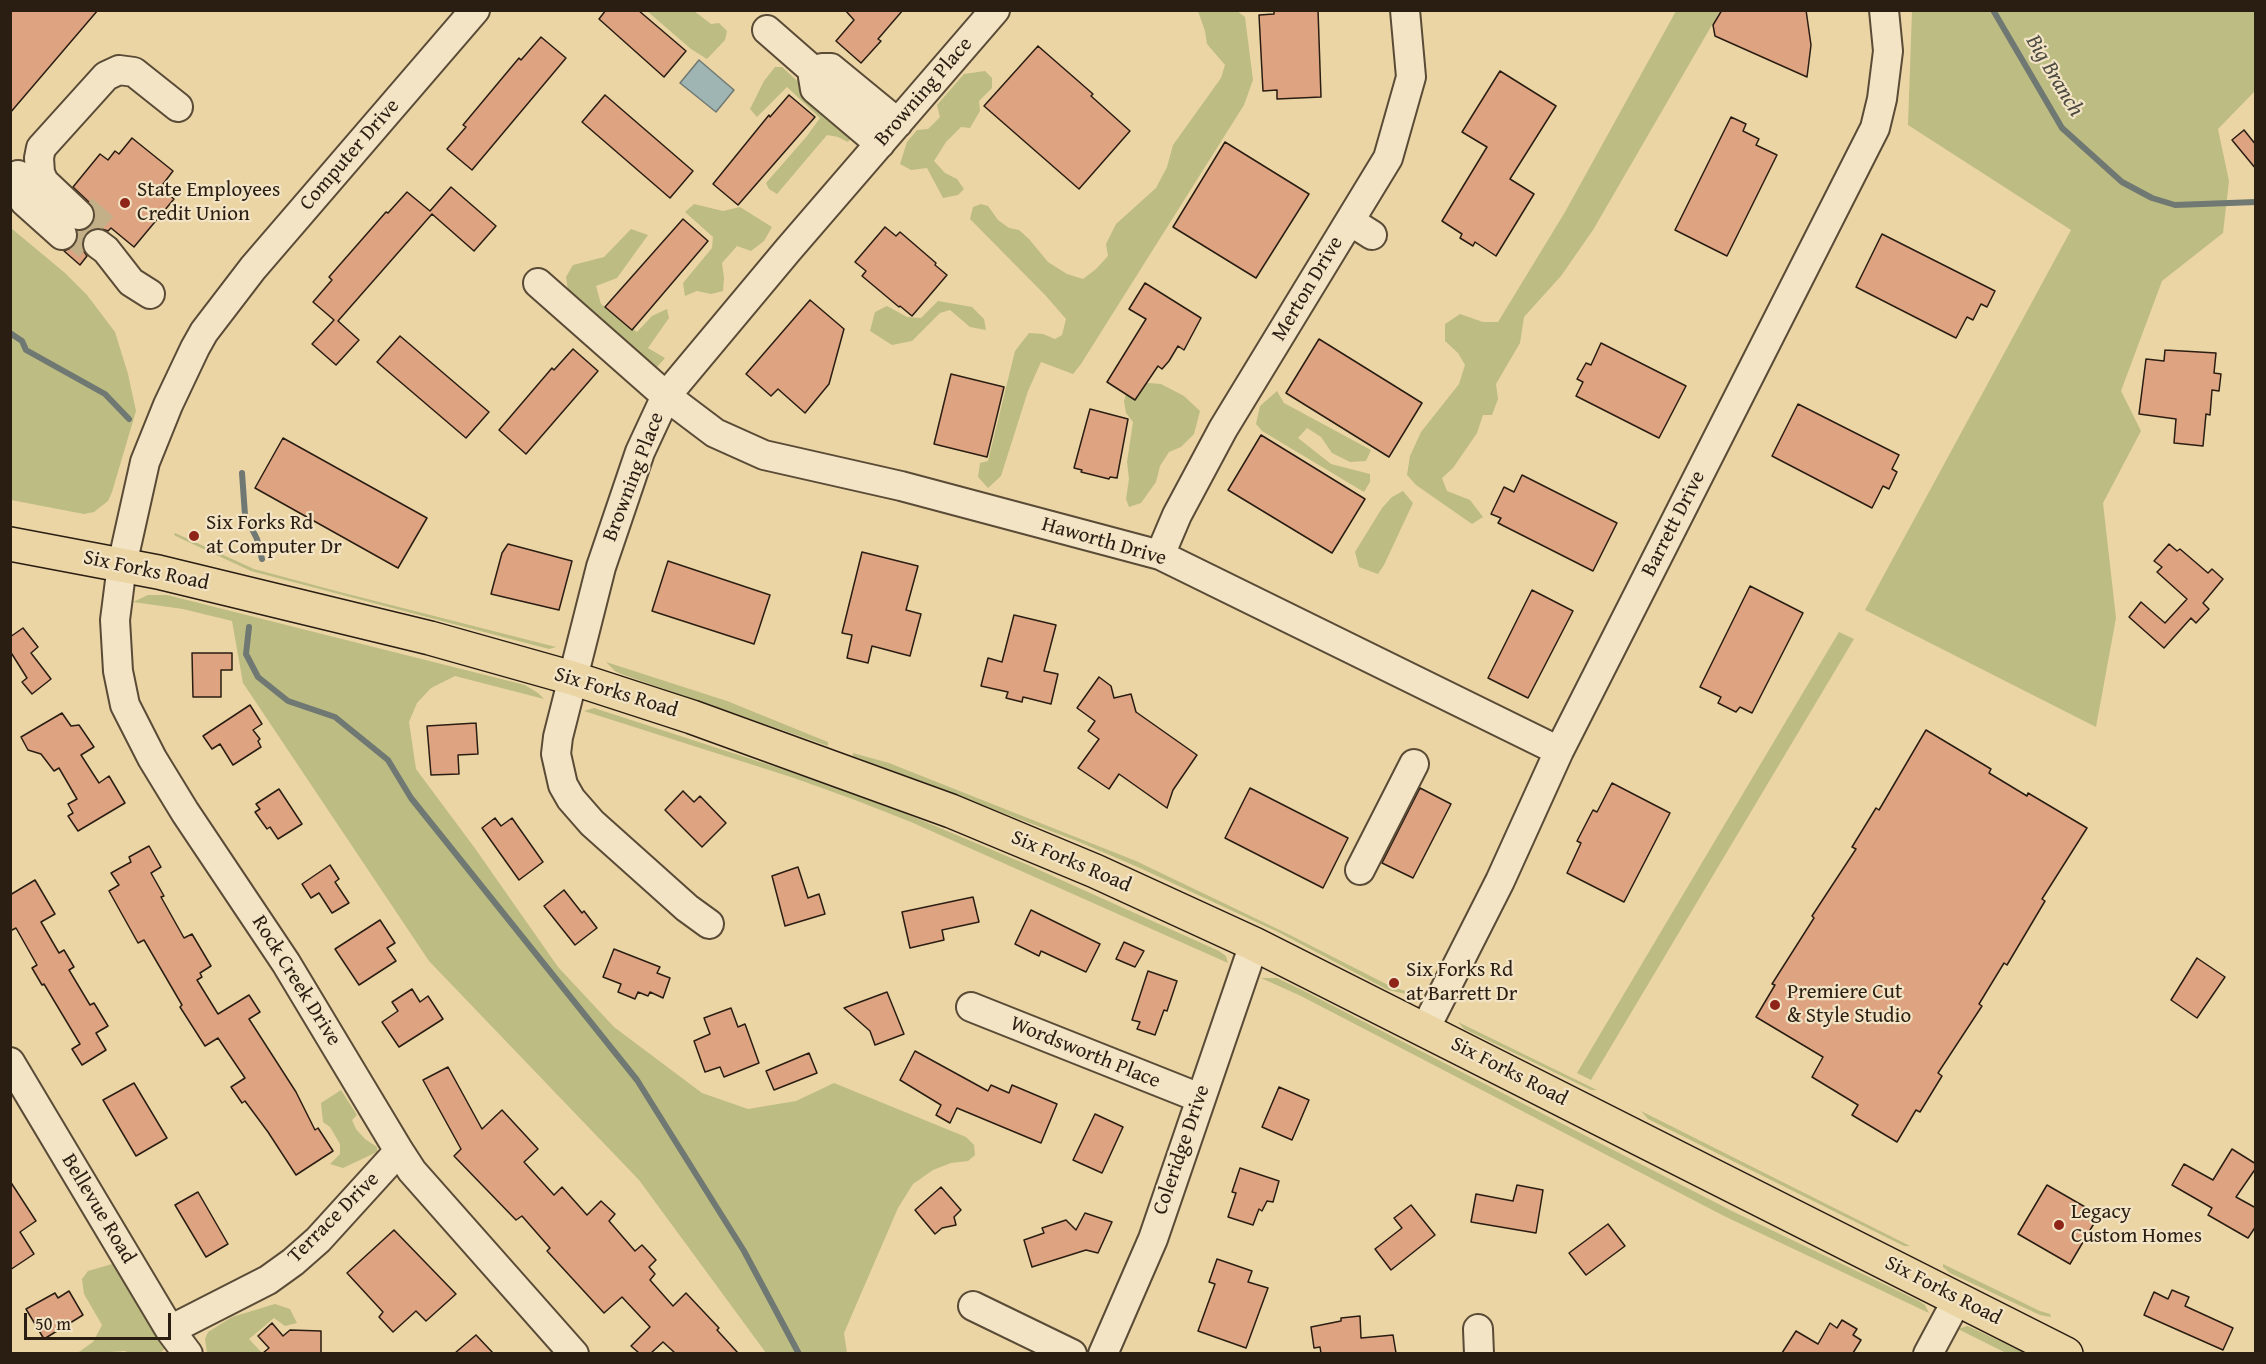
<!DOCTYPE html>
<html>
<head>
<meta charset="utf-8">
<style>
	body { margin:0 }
	#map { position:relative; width:2266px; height:1364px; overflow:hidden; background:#ebd5a5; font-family:"Gentium Book Plus",serif }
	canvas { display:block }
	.frame { position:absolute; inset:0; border:12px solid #2a1d12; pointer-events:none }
	.scale { position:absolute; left:24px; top:1313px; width:147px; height:27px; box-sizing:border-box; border:3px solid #2a1d12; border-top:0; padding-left:8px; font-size:18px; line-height:21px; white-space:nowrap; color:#2a1d12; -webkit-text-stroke:4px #f2e4c4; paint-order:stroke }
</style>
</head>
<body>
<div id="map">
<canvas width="2266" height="1364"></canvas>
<div class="frame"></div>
<div class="scale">50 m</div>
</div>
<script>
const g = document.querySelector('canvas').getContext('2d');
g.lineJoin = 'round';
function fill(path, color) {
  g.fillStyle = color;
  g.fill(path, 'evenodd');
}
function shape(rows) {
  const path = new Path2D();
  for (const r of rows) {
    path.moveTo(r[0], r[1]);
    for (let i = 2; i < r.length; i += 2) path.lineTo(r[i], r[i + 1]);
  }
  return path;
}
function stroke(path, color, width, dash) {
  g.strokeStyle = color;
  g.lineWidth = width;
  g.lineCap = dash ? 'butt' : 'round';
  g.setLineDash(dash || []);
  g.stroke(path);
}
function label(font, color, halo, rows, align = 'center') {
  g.font = font + ' "Gentium Book Plus",serif';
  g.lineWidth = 4.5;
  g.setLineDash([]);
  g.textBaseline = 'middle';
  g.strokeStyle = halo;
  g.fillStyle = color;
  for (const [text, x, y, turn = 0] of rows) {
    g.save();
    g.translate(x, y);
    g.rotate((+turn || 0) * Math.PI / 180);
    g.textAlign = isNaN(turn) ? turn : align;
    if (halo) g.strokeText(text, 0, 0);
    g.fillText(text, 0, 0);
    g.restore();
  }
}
const green = shape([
	[647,11,694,11,711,24,719,23,727,31,725,40,707,59,691,49],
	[1198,11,1237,11,1245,17,1253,80,1244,105,1081,364,1073,374,1041,362,1028,391,1001,476,988,488,978,477,980,463,988,461,1015,351,1029,333,1043,334,1055,339,1062,335,1066,319,1046,296,970,219,973,207,981,204,988,206,998,220,1009,228,1019,230,1029,239,1048,262,1067,274,1083,279,1096,269,1108,256,1106,244,1116,224,1156,188,1167,167,1173,145,1221,78,1225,65,1207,44,1205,31],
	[1676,11,1720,11,1593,230,1561,276,1524,317,1520,343,1496,384,1498,399,1492,415,1483,415,1477,433,1464,452,1453,468,1442,478,1447,491,1470,500,1483,517,1472,524,1416,485,1407,475,1410,456,1421,432,1459,384,1465,365,1458,353,1445,341,1445,324,1460,314,1483,322,1498,322,1565,212],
	[1912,11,2255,11,2255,91,2218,129,2229,181,2223,233,2162,281,2121,391,2141,431,2103,503,2116,618,2096,727,1865,610,2071,230,1908,125],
	[775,67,782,67,854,133,848,142,838,137,827,135,777,194,769,189,766,183,807,136,820,118,787,87,757,117,750,109,764,81],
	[985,71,992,78,992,88,979,101,980,111,970,128,961,127,946,142,934,161,945,173,957,179,964,189,958,195,943,198,927,168,911,170,900,164,907,142,917,130,928,129,940,117,937,105,964,74],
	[694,204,723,211,740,207,772,227,764,241,751,251,737,246,722,263,724,278,723,291,711,294,697,291,685,296,683,283,712,248,713,237,685,212],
	[11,228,65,273,87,295,115,332,128,374,136,411,112,492,108,501,94,512,84,514,11,500],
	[631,229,648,235,617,278,596,286,601,304,637,332,652,316,667,309,669,318,648,348,665,358,657,367,568,291,566,277,573,265,604,257],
	[938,301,972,307,984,319,986,330,970,327,950,310,940,313,912,341,892,345,870,331,875,312,887,306,907,317,921,318],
	[1149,383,1161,384,1184,396,1200,411,1194,434,1181,447,1169,452,1160,466,1156,482,1141,503,1129,507,1126,499,1129,479,1127,462,1133,422,1126,413,1124,401,1128,387],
	[1277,391,1284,403,1371,450,1366,461,1350,462,1332,453,1321,437,1307,428,1298,438,1331,464,1370,474,1370,482,1364,492,1262,431,1256,424,1260,406],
	[1403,491,1413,503,1384,565,1378,574,1359,567,1355,552,1382,508,1392,497],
	[175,533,254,569,340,592,556,647,549,649,251,571,184,540,174,535],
	[148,595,167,595,525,685,538,693,544,699,455,676,431,688,417,703,409,722,416,769,474,847,558,967,614,1027,702,1093,748,1109,796,1101,834,1083,966,1137,974,1145,975,1155,968,1161,951,1163,933,1170,913,1184,898,1208,844,1333,847,1353,766,1353,639,1180,429,961,243,683,232,621,183,609,133,602],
	[1839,632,1854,639,1591,1080,1577,1073],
	[606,662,727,701,823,740,828,742,828,746,621,674,615,671],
	[594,708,859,794,1028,865,1219,951,1226,956,1228,963,911,822,855,800,794,778,584,711],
	[853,753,889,763,1136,861,1288,934,1390,986,1405,991,1406,994,1388,990,1280,933,1140,868,1077,841,853,756],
	[1261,978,1277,978,1306,992,1734,1212,1919,1301,1925,1305,1929,1313,1724,1216,1301,996],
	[1458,1022,1597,1090,1591,1090,1464,1029],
	[341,1090,357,1115,352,1120,356,1129,365,1139,377,1147,377,1152,343,1168,330,1164,340,1154,340,1144,330,1127,323,1122,321,1103],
	[1641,1111,1910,1246,1904,1246,1648,1119],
	[112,1264,125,1276,167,1347,160,1353,129,1353,125,1351,76,1354,93,1342,102,1325,84,1294,82,1279,88,1271],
	[1943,1264,2040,1311,2050,1314,2051,1317,2040,1315,1950,1273,1943,1267],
	[275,1304,290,1309,297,1323,285,1326,274,1318,249,1339,262,1353,207,1353,205,1339,208,1332,232,1317],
	[1967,1326,1972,1328,2025,1353,2006,1353,1958,1329]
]);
const water = shape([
	[699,60,734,90,716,112,680,83,699,60]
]);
const stream = shape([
	[1993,10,2062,128,2122,182,2152,198,2175,205,2256,202],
	[10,333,22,341,26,350,105,394,129,419],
	[242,473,245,515,257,539,262,559],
	[249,627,246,654,258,677,288,701,335,717,388,760,411,798,637,1080,744,1251,799,1354]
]);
const building = shape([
	[10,10,98,10,10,113,10,10],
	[606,10,638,10,686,51,664,77,599,19,606,10],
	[845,10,903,10,878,39,881,41,861,63,836,41,854,20,845,10],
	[1274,10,1318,10,1321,97,1277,99,1277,90,1263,91,1259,15,1274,14,1274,10],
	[1722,10,1806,10,1811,45,1807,77,1715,36,1713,25,1722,10],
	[541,37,566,58,472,170,447,149,466,127,463,125,519,58,521,60,541,37],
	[1038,46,1093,94,1091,96,1130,131,1079,189,984,106,1038,46],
	[1500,71,1556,106,1510,179,1534,194,1496,256,1475,242,1473,246,1460,238,1462,234,1442,221,1487,147,1462,132,1500,71],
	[605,95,693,171,670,198,582,122,605,95],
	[789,95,815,117,738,205,713,184,769,115,770,117,789,95],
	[1731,117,1746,124,1743,131,1759,139,1756,145,1777,155,1727,256,1675,230,1731,117],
	[2244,130,2256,145,2256,169,2232,140,2244,130],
	[132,138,173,171,160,188,174,199,134,247,111,228,108,231,99,228,91,229,85,235,82,241,83,250,87,256,80,265,64,251,75,246,78,239,78,231,84,231,91,226,95,218,95,211,90,203,73,187,100,154,108,160,115,151,119,154,132,138],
	[1225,142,1309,194,1256,278,1173,227,1225,142],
	[451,187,496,226,474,251,432,214,338,321,359,340,336,365,312,344,334,320,313,302,332,280,329,277,386,212,388,213,407,192,430,211,451,187],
	[683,219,708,241,632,330,605,307,683,219],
	[885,227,896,236,900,232,936,263,935,265,947,275,912,316,900,306,899,307,862,276,866,271,855,262,885,227],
	[1882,234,1995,291,1987,307,1981,304,1973,320,1967,317,1956,338,1856,287,1882,234],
	[1145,283,1201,318,1184,350,1178,346,1169,361,1162,369,1158,366,1135,400,1107,382,1146,319,1129,309,1145,283],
	[810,300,844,329,829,384,805,413,778,389,771,396,746,374,810,300],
	[400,336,489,412,466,438,377,362,400,336],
	[1319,339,1422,403,1389,457,1286,393,1319,339],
	[1601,343,1686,386,1659,438,1576,396,1583,382,1577,379,1586,363,1591,365,1601,343],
	[573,349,598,371,526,454,499,430,552,368,554,370,573,349],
	[2165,350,2216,353,2214,373,2221,374,2219,391,2212,390,2210,415,2206,414,2203,446,2174,443,2176,419,2139,414,2146,359,2164,361,2165,350],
	[951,374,1004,387,987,457,934,444,951,374],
	[1798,404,1899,455,1892,469,1897,472,1889,489,1883,486,1872,508,1772,456,1798,404],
	[1090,409,1128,419,1117,478,1110,477,1109,479,1081,472,1082,470,1074,468,1090,409],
	[1261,435,1365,499,1332,553,1228,490,1261,435],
	[283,438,427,518,398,568,255,488,283,438],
	[1522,475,1617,523,1593,571,1498,523,1501,518,1491,514,1504,487,1514,492,1522,475],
	[508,544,572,561,559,610,491,594,502,553,508,544],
	[2169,544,2177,551,2180,549,2208,573,2212,569,2223,579,2203,603,2209,609,2196,623,2191,618,2164,648,2129,617,2141,602,2165,623,2187,599,2157,572,2162,567,2154,561,2169,544],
	[862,552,918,566,906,610,921,614,910,656,872,646,868,663,847,658,852,635,842,633,862,552],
	[668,561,770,595,754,644,652,611,668,561],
	[1750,586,1803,613,1752,713,1740,707,1736,712,1718,703,1721,697,1700,687,1750,586],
	[1532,590,1573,611,1528,698,1488,678,1532,590],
	[1014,615,1056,625,1044,671,1058,674,1051,704,1023,697,1022,702,1006,698,1008,692,981,686,988,658,1002,662,1014,615],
	[23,628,38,647,31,653,51,679,32,694,22,682,27,678,10,651,10,637,23,628],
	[192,653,232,653,232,670,221,670,221,697,193,697,192,653],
	[1099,677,1111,686,1114,698,1131,694,1136,712,1197,755,1173,790,1167,808,1119,774,1109,789,1078,768,1099,739,1088,731,1095,721,1077,708,1099,677],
	[250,705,262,724,253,730,260,739,258,741,261,747,233,765,220,744,212,749,203,736,250,705],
	[62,713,71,726,79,725,94,747,81,755,99,783,109,776,125,803,78,831,68,816,73,813,68,804,77,799,59,768,54,771,41,754,28,750,21,737,62,713],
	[476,723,478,754,458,755,459,774,431,775,427,726,476,723],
	[1926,730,1991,769,1989,773,2027,796,2028,793,2087,828,2042,899,2045,901,2007,965,2004,963,1979,1004,1982,1006,1938,1073,1942,1076,1920,1112,1916,1110,1897,1142,1852,1115,1858,1105,1812,1077,1823,1057,1756,1017,1775,985,1772,984,1814,918,1812,916,1856,849,1852,847,1876,808,1879,810,1926,730],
	[1612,783,1670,813,1624,902,1567,873,1581,843,1577,841,1593,810,1597,812,1612,783],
	[1250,788,1348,838,1323,888,1225,838,1250,788],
	[1420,788,1451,804,1413,878,1382,863,1420,788],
	[279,789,302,824,278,839,270,827,267,829,255,812,260,809,256,804,279,789],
	[683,791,694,802,700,796,726,823,702,847,665,810,683,791],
	[495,818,501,826,512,818,543,862,519,880,482,828,495,818],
	[149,846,161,867,151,873,164,896,161,897,184,938,192,934,211,966,200,973,202,977,197,980,218,1014,249,995,260,1012,249,1019,296,1092,315,1130,318,1128,333,1151,296,1175,268,1132,245,1101,242,1103,231,1087,245,1078,218,1038,205,1046,180,1007,182,1005,144,940,138,943,109,891,119,885,111,873,131,862,129,857,149,846],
	[330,865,339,879,335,882,349,903,332,913,319,893,311,898,302,884,330,865],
	[798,867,808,898,819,894,825,914,785,926,772,876,798,867],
	[35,880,55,914,41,922,59,953,64,950,74,967,69,970,90,1005,94,1003,108,1026,96,1033,106,1050,82,1065,72,1049,80,1044,44,984,42,985,32,968,37,965,16,928,10,931,10,895,35,880],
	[564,890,582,913,584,911,597,928,575,945,544,906,564,890],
	[973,897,979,922,942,930,944,940,910,948,902,912,973,897],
	[1031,910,1100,944,1086,972,1041,951,1039,956,1015,944,1031,910],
	[380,920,395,943,387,948,396,961,359,985,335,949,380,920],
	[1124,942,1144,951,1135,967,1116,959,1124,942],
	[614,949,660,967,657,973,670,978,663,998,650,992,648,996,638,992,635,999,618,992,621,984,603,977,614,949],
	[2197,958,2225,977,2197,1018,2171,1000,2197,958],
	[1148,971,1177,981,1167,1011,1164,1010,1155,1035,1137,1029,1140,1022,1132,1020,1148,971],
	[412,989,420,1002,428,996,443,1019,399,1047,382,1022,398,1011,392,1002,412,989],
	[887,992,904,1034,875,1045,870,1031,844,1008,887,992],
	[731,1008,738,1027,745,1024,759,1063,724,1077,720,1067,705,1072,694,1041,710,1034,704,1018,731,1008],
	[915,1051,988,1091,991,1085,1009,1093,1012,1085,1057,1104,1041,1143,957,1108,950,1123,936,1115,941,1105,900,1080,915,1051],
	[809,1053,817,1073,774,1090,766,1071,809,1053],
	[448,1067,482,1129,502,1110,538,1149,524,1162,554,1195,562,1187,587,1215,601,1201,615,1214,609,1221,635,1251,642,1245,656,1260,649,1267,655,1274,650,1280,673,1306,686,1293,719,1328,717,1330,738,1353,675,1353,663,1342,651,1353,639,1353,631,1346,650,1327,622,1297,604,1313,547,1251,550,1248,522,1216,516,1220,454,1156,461,1149,423,1080,448,1067],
	[134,1083,167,1138,136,1156,103,1100,134,1083],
	[1279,1087,1309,1100,1292,1140,1262,1127,1279,1087],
	[1095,1114,1123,1127,1102,1173,1073,1160,1095,1114],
	[2232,1149,2256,1164,2256,1168,2236,1197,2256,1208,2256,1226,2248,1238,2208,1215,2212,1208,2172,1185,2184,1164,2213,1180,2232,1149],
	[1240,1168,1279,1181,1273,1202,1267,1201,1262,1211,1259,1209,1253,1225,1228,1217,1236,1193,1232,1192,1240,1168],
	[10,1181,36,1221,20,1232,34,1254,10,1270,10,1181],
	[1517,1185,1543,1190,1536,1233,1471,1222,1476,1194,1513,1201,1517,1185],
	[2047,1185,2099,1215,2070,1264,2018,1234,2047,1185],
	[941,1187,961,1210,954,1217,956,1225,942,1228,935,1234,915,1210,941,1187],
	[198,1192,228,1244,206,1257,175,1205,198,1192],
	[1411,1205,1435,1235,1391,1270,1375,1249,1402,1228,1394,1218,1411,1205],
	[1085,1213,1112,1222,1098,1253,1086,1250,1032,1267,1024,1240,1044,1233,1042,1228,1066,1220,1076,1230,1085,1213],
	[1608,1224,1625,1246,1586,1275,1569,1253,1608,1224],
	[394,1230,456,1294,426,1321,416,1311,393,1332,379,1317,383,1312,347,1273,394,1230],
	[1217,1259,1252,1271,1248,1282,1268,1288,1246,1348,1198,1331,1215,1284,1209,1282,1217,1259],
	[2172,1290,2189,1297,2185,1306,2233,1328,2223,1350,2144,1315,2154,1292,2168,1299,2172,1290],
	[69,1291,83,1315,44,1339,26,1309,55,1293,58,1298,69,1291],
	[1360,1316,1361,1338,1393,1335,1396,1353,1321,1353,1320,1347,1314,1348,1311,1327,1341,1321,1341,1318,1360,1316],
	[1842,1320,1857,1329,1853,1335,1861,1340,1853,1353,1782,1353,1796,1331,1818,1344,1830,1323,1837,1328,1842,1320],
	[272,1323,283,1336,290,1330,321,1331,321,1353,263,1353,269,1348,258,1336,272,1323],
	[476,1335,493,1353,455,1353,476,1335]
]);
const minorTunnel = shape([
	[83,209,109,231],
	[67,228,92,250]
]);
const minor = shape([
	[475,10,253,268,204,332,195,348,168,405,145,462,122,565,115,620,118,671,125,705,152,758,185,812,286,963,399,1151,412,1171,574,1354],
	[767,30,815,72],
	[880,144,815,89,813,77,815,72,822,68,831,68,898,123],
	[18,175,18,188,24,201,62,235],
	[79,215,44,182,40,173,39,158,41,148,106,76,119,70,134,72,178,107],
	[1350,221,1372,235],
	[98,244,106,250,131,282,150,294],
	[538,283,666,396,715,433,764,455,901,486,1160,555,1559,751],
	[1160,555,1177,515,1223,429,1388,158,1411,77,1405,10],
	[1360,870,1414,764],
	[709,924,687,908,592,823,571,799,563,785,556,754,558,737,601,567,640,452,666,396,788,250,995,10],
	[971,1007,1200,1098],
	[1425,1029,1500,881,1559,751,1875,128,1882,99,1888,51,1884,10],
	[10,1062,170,1330,188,1354],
	[973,1306,1072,1354],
	[1478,1329,1479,1354],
	[170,1330,268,1280,293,1262,318,1240,399,1151],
	[1103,1354,1153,1239,1254,944],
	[1928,1354,1958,1298]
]);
const major = shape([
	[10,544,158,572,430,638,572,678,692,717,951,811,1095,871,1254,944,2066,1354]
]);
const markers = [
	[125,203,6,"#8f2418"],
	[194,536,6,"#8f2418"],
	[1394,983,6,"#8f2418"],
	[1775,1005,6,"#8f2418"],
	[2059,1225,6,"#8f2418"]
];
const streetNames = [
	["Browning Place",924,92,-49],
	["Computer Drive",350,155,-49],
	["Merton Drive",1308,289,-59],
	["Browning Place",634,477,-69],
	["Barrett Drive",1674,524,-63],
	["Haworth Drive",1104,542,16],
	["Six Forks Road",146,571,12],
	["Six Forks Road",616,693,17],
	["Six Forks Road",1071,862,23],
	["Rock Creek Drive",296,981,58],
	["Wordsworth Place",1085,1053,22],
	["Six Forks Road",1509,1072,27],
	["Coleridge Drive",1182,1150,-71],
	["Bellevue Road",98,1209,59],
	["Terrace Drive",334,1218,-45],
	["Six Forks Road",1943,1291,27]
];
const poiNames = [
	["State Employees",137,191],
	["Credit Union",137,215],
	["Six Forks Rd",206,524],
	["at Computer Dr",206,548],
	["Six Forks Rd",1406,971],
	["at Barrett Dr",1406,995],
	["Premiere Cut",1787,993],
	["& Style Studio",1787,1017],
	["Legacy",2071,1213],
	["Custom Homes",2071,1237]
];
const waterNames = [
	["Big Branch",2054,76,59]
];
fill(green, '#bdbc82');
fill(water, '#9eb5b3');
stroke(water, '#707873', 1.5);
stroke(stream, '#707873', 6);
fill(building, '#dea482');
stroke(building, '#2a1d12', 1.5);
stroke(minorTunnel, '#c4b088', 28, [28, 14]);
stroke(minor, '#5a4b37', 32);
stroke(major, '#2a1d12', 36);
stroke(minor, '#f2e4c4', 28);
stroke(major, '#ebd5a5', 33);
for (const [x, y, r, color] of markers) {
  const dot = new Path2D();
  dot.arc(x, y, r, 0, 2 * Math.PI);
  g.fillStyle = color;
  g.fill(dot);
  stroke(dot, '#f2e4c4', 2);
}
label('21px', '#2a1d12', '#f2e4c4', streetNames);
label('21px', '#2a1d12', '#f2e4c4', poiNames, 'left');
label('italic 22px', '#4d4b42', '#f2e4c4', waterNames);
</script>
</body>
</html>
